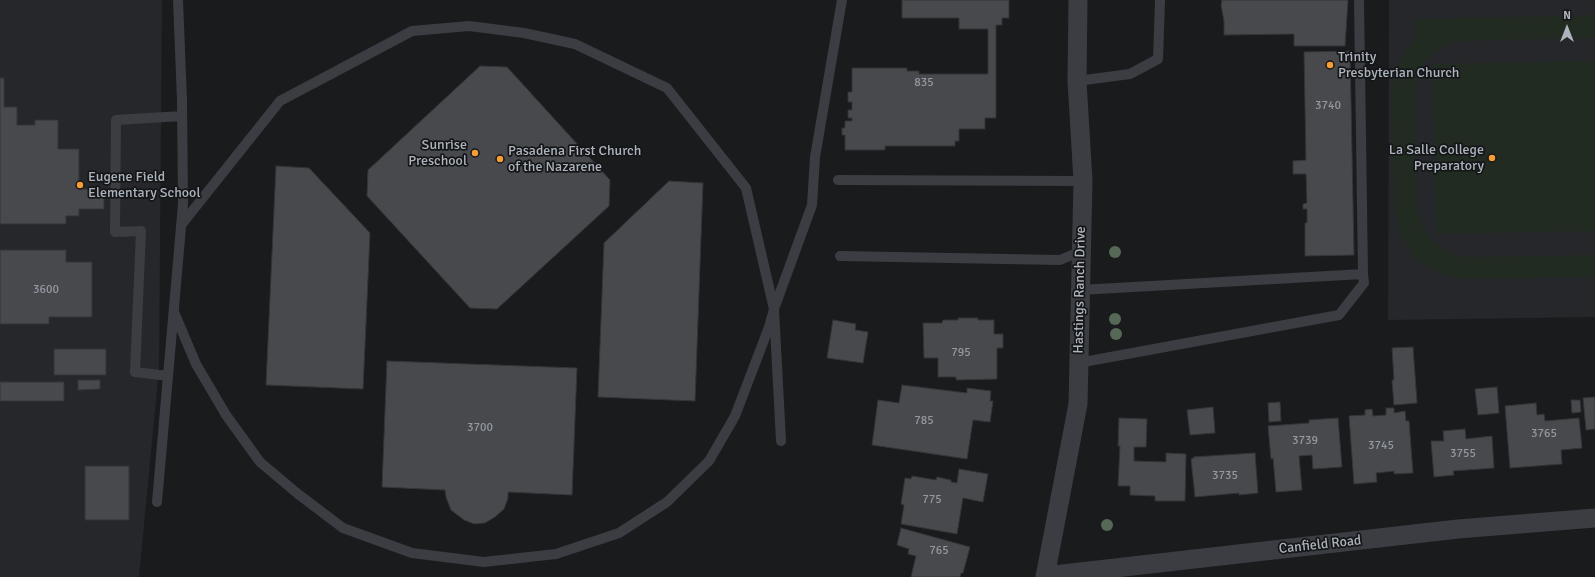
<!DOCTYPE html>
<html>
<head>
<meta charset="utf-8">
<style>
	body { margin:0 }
	#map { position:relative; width:1595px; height:577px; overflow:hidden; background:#1a1b1d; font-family:Signika,sans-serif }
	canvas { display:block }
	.north { position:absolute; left:1547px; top:8px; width:40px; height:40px; -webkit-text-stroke:3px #151618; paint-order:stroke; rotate:0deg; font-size:11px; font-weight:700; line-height:16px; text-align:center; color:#adb4bd }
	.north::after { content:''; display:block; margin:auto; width:14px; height:18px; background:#adb4bd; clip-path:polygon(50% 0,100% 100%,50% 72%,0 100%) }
</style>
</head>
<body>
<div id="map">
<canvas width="1595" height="577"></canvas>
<div class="north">N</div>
</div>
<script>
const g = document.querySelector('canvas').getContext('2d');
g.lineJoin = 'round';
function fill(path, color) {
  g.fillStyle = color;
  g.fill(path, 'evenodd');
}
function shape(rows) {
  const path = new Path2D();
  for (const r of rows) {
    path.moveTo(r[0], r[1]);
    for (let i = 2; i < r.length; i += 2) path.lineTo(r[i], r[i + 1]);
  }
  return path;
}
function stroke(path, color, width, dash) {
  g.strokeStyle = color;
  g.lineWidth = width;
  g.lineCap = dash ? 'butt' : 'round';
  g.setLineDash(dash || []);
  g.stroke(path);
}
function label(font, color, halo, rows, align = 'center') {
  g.font = font + ' Signika,sans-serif';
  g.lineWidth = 3.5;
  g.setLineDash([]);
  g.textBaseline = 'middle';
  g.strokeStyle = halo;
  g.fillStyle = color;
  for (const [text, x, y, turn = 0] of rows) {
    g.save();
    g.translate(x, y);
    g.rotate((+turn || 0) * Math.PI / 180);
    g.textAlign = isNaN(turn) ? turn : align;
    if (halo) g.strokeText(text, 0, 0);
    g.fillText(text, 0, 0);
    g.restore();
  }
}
const built = shape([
	[0,0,162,0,159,369,139,577,0,577],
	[1389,0,1595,0,1595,317,1388,320]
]);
const green = shape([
	[1595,15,1595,38,1464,41,1448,44,1436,51,1424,63,1417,78,1415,95,1417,209,1422,226,1431,240,1444,250,1464,257,1595,255,1595,277,1462,279,1443,274,1425,265,1415,256,1404,240,1398,228,1394,208,1392,89,1398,63,1405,52,1415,39,1415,19],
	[1595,61,1595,231,1436,234,1433,64]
]);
const building = shape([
	[902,0,1009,0,1009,18,1002,18,1002,25,996,25,996,118,985,118,985,129,959,129,959,141,955,141,955,146,885,146,885,150,845,150,845,135,842,135,842,128,845,128,845,121,852,121,852,118,848,118,848,110,852,110,852,102,848,102,848,92,852,92,852,68,907,68,907,71,919,71,919,74,988,74,988,29,959,29,959,18,902,18,902,0],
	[1222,0,1348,0,1345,46,1294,46,1294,34,1224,35,1224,21,1221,5,1222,0],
	[1350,51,1354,255,1305,256,1305,223,1307,223,1307,209,1303,209,1303,204,1307,203,1306,174,1293,174,1293,161,1306,160,1304,52,1350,51],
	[480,66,507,67,610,180,609,206,497,309,470,308,367,196,368,170,480,66],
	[0,78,4,78,4,107,17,107,17,125,35,125,35,120,58,120,58,149,79,149,79,189,104,189,104,209,79,209,79,216,66,216,66,224,0,224,0,78],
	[276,166,309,168,370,233,363,389,266,385,276,166],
	[669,181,703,183,695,401,598,397,604,243,669,181],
	[0,250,66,250,66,262,92,262,92,317,49,317,49,324,0,324,0,250],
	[958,318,978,318,978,320,994,320,994,334,1003,334,1003,348,997,348,997,379,956,380,956,377,938,377,938,358,924,358,923,323,942,323,943,320,958,320,958,318],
	[833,320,856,324,855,330,868,332,863,363,827,358,833,320],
	[1413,347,1417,403,1394,405,1392,380,1394,380,1392,348,1413,347],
	[54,349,106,349,106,375,54,375,54,349],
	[387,361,577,368,572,495,508,492,508,498,504,509,495,517,485,523,474,524,464,520,451,510,446,497,445,490,382,487,387,361],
	[78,380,100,380,100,389,78,390,78,380],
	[0,382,64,382,64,401,0,401,0,382],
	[902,385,967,393,967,388,991,391,990,401,993,401,990,422,973,420,967,459,872,445,878,400,899,403,902,385],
	[1497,387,1499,413,1478,415,1475,389,1497,387],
	[1595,397,1595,429,1586,430,1583,398,1595,397],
	[1571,400,1580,400,1581,412,1572,413,1571,400],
	[1280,402,1281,421,1269,422,1268,403,1280,402],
	[1536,403,1537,415,1544,414,1545,421,1579,418,1582,448,1561,450,1562,464,1510,468,1505,406,1536,403],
	[1213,407,1215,433,1190,435,1187,410,1213,407],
	[1386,408,1394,408,1394,413,1405,411,1406,421,1409,421,1413,473,1394,474,1394,471,1376,473,1377,482,1354,484,1349,416,1365,415,1365,410,1372,409,1373,416,1386,415,1386,408],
	[1119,418,1147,419,1146,447,1134,447,1134,461,1166,462,1166,453,1186,454,1185,501,1155,501,1155,496,1130,495,1130,486,1118,486,1120,446,1118,446,1119,418],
	[1338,418,1342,467,1313,469,1312,455,1299,456,1302,490,1276,492,1273,458,1271,459,1268,426,1309,423,1309,420,1338,418],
	[1465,429,1466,439,1492,436,1494,468,1453,471,1454,475,1434,477,1431,441,1444,441,1443,431,1465,429],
	[1255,453,1258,493,1239,495,1239,493,1195,497,1191,459,1194,458,1193,457,1255,453],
	[85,466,129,466,129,520,85,520,85,466],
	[959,469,988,474,983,502,963,498,957,534,901,524,904,505,901,504,905,478,911,479,912,476,936,480,937,477,951,480,951,482,957,483,959,469],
	[901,528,970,547,963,573,961,573,960,577,911,577,916,556,908,554,909,549,897,545,901,528]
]);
const lane = shape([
	[1077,81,1130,74,1158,59,1160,0],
	[838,180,1083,181],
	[840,256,1060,260,1081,251],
	[1080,290,1363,274],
	[174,312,196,364,226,415,260,462,298,494,343,528,412,553,484,562,556,554,619,533,667,502,709,461,735,416,769,327,774,309,746,188,667,88,575,44,524,33,469,26,412,31,280,101,182,224],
	[1078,363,1339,315,1364,283,1363,274,1359,0],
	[168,376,135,372,141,231,115,232,116,120,182,116],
	[781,441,774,309,812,205,815,157,842,0],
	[157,502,183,204,182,100,178,0]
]);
const street = shape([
	[1045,576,1458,529,1595,518],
	[1045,577,1078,404,1083,181,1077,81,1078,0]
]);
const trees = [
	[1115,252],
	[1115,319],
	[1116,334],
	[1107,525]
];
const markers = [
	[1330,65,4,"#f79d38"],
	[475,153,4,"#f79d38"],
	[1492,158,4,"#f79d38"],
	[500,159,4,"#f79d38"],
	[80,185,4,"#f79d38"]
];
const numberNames = [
	["835",924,83],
	["3740",1328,106],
	["3600",46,290],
	["795",961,353],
	["785",924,421],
	["3700",480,428],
	["3765",1544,434],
	["3739",1305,441],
	["3745",1381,446],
	["3755",1463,454],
	["3735",1225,476],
	["775",932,500],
	["765",939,551]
];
const poiNames = [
	["Trinity",1338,57],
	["Presbyterian Church",1338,73],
	["Sunrise",467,145,"right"],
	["Preschool",467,161,"right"],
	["La Salle College",1484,150,"right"],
	["Preparatory",1484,166,"right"],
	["Pasadena First Church",508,151],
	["of the Nazarene",508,167],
	["Eugene Field",88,177],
	["Elementary School",88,193]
];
const streetNames = [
	["Hastings Ranch Drive",1080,290,-89],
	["Canfield Road",1320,545,-6]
];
fill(built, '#26272a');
fill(green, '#222b22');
fill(building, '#47494d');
stroke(building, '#343539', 1);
stroke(lane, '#3b3d42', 10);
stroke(street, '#3b3d42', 19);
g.fillStyle = '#556956';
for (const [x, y] of trees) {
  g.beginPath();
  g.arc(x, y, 6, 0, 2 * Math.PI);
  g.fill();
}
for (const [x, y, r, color] of markers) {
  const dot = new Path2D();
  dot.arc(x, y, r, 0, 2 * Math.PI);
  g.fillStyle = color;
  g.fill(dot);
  stroke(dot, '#151618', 1.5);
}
label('12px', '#9499a1', null, numberNames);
label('14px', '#adb4bd', '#151618', poiNames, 'left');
label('14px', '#adb4bd', '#151618', streetNames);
</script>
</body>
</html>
